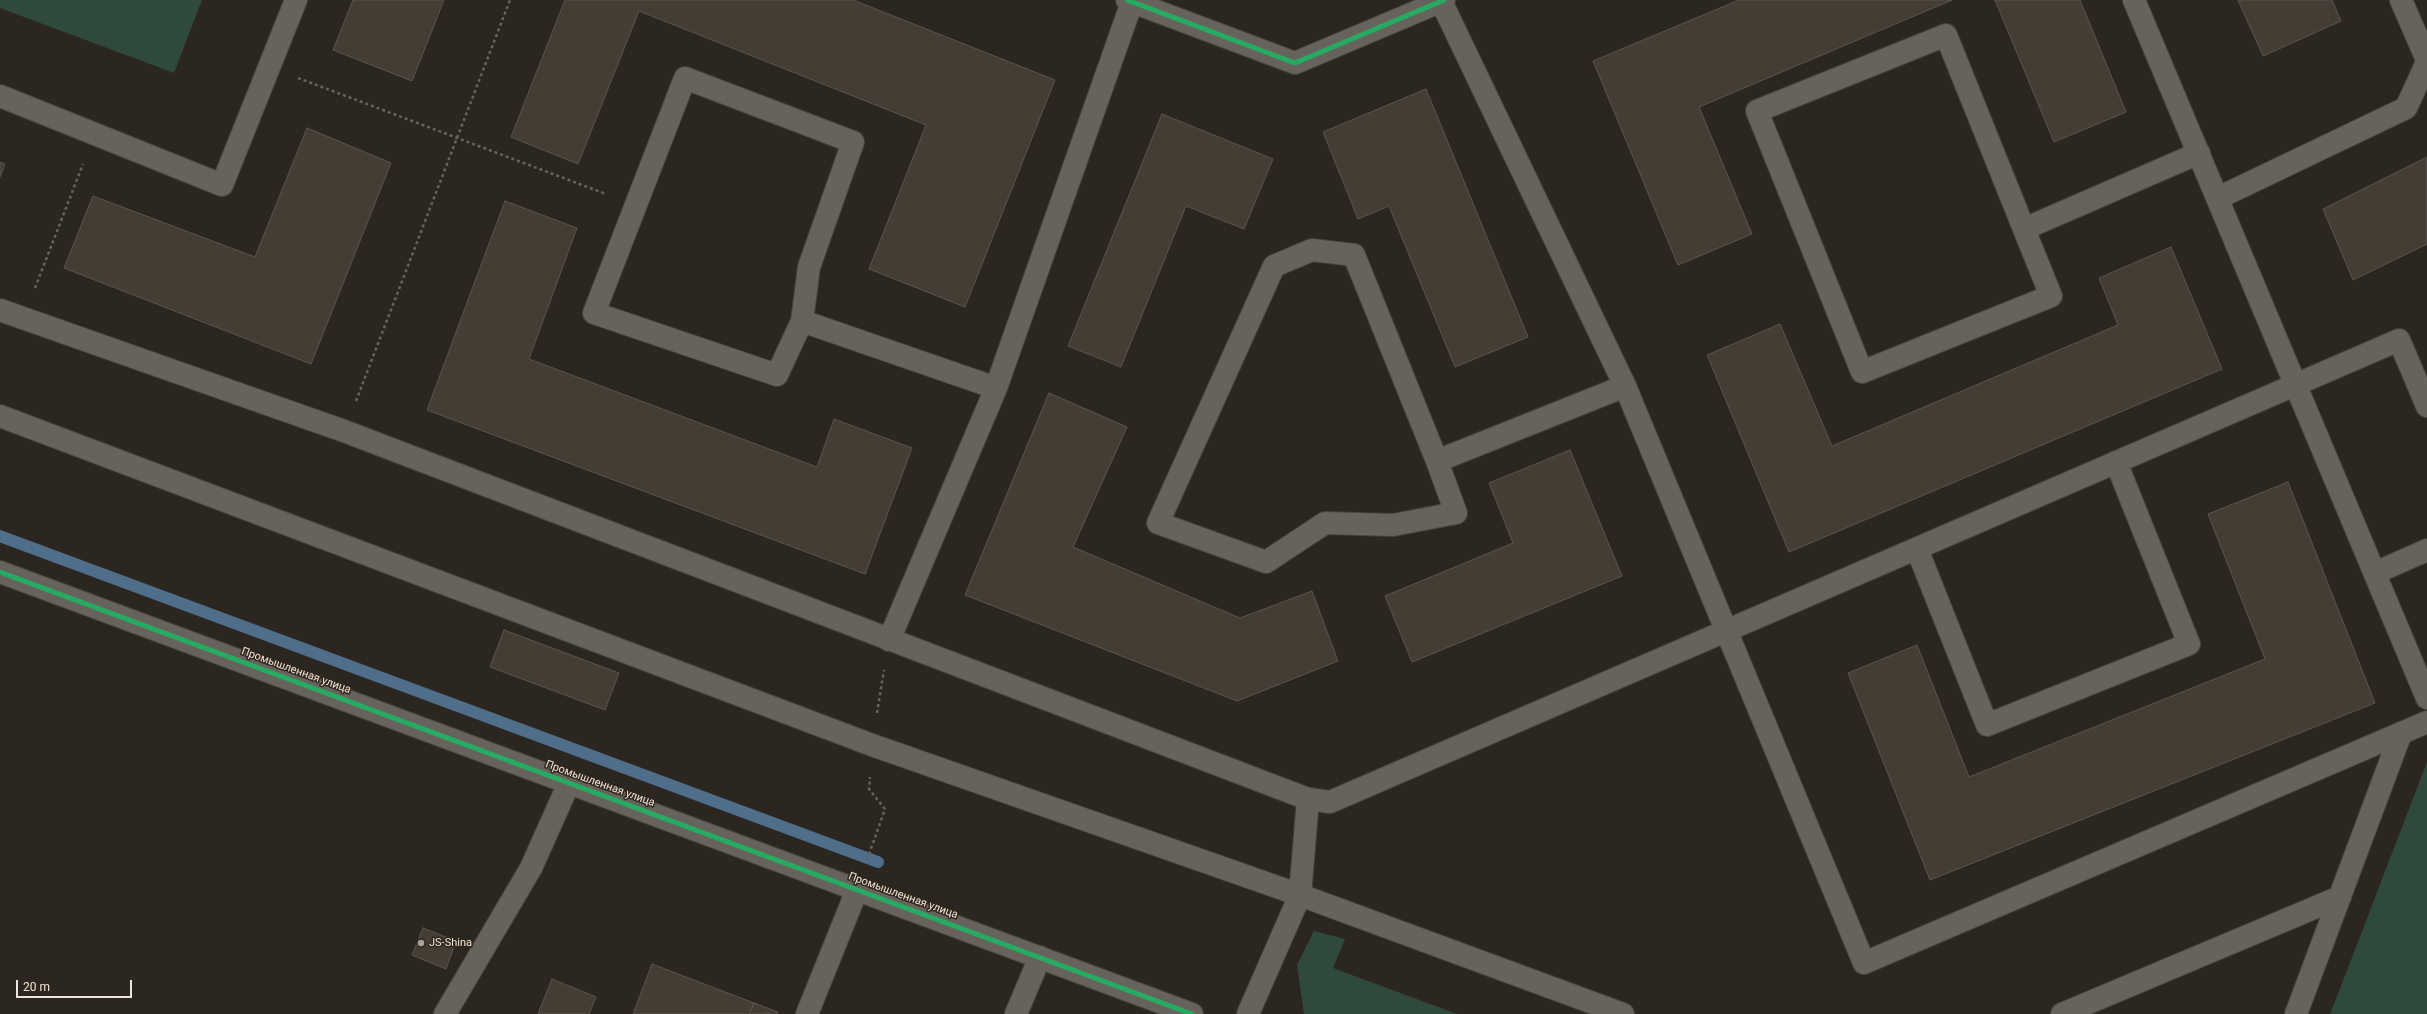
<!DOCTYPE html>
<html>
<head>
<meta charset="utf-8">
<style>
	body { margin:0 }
	#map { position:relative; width:2427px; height:1014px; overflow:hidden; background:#2c2620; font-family:Roboto,sans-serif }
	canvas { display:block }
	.scale { position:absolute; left:16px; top:980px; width:116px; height:18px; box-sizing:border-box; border:2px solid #ede5dd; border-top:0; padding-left:5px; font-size:12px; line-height:14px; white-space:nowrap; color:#ede5dd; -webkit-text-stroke:3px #32261a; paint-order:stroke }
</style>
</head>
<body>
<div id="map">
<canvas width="2427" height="1014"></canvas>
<div class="scale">20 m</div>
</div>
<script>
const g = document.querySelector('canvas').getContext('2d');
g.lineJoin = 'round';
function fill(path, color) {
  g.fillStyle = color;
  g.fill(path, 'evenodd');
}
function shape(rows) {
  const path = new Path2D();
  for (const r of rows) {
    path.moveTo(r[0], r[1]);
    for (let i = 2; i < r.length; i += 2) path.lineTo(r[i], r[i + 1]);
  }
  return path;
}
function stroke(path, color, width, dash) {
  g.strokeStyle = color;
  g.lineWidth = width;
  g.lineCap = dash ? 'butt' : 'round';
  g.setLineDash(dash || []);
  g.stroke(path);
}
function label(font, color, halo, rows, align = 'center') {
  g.font = font + ' Roboto,sans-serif';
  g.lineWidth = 3;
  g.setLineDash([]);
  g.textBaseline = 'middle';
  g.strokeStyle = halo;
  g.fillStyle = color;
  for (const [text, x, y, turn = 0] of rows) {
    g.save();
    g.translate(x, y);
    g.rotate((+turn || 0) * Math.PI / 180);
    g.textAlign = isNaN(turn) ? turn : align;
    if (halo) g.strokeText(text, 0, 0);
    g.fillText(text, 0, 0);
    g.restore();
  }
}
const green = shape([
	[0,0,202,0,174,73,0,8],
	[2427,762,2427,1014,2330,1014,2341,986],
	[1314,931,1345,939,1333,968,1457,1014,1304,1014,1297,965]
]);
const stream = shape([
	[0,536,878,862]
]);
const building = shape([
	[353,0,444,0,412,81,333,50,353,0],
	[565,0,853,0,1055,80,965,307,869,269,926,125,639,11,578,164,511,137,565,0],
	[1739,0,1952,0,1699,107,1752,234,1678,265,1593,61,1739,0],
	[1995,0,2080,0,2126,112,2054,142,1995,0],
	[2238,0,2332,0,2341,21,2263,56,2238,0],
	[1426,89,1528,337,1455,367,1389,206,1358,219,1323,132,1426,89],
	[1162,114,1273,159,1244,229,1186,206,1121,367,1068,346,1162,114],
	[307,128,391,163,311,364,64,268,93,196,255,257,307,128],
	[2427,157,2427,244,2353,280,2323,209,2427,157],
	[0,162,5,164,0,177,0,162],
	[505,201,577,228,529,359,817,467,834,419,912,448,865,574,427,410,505,201],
	[2171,247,2222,369,1789,552,1707,355,1780,324,1832,446,2118,325,2099,278,2171,247],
	[1049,393,1127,427,1073,547,1240,618,1312,591,1338,661,1237,701,965,595,1049,393],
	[1570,450,1622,576,1412,662,1385,596,1513,543,1489,483,1570,450],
	[2288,482,2375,703,1930,880,1848,673,1917,645,1969,777,2265,659,2208,514,2288,482],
	[504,630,619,673,605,710,490,667,504,630],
	[423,928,456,941,446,969,412,955,423,928],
	[652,964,754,1003,749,1014,633,1014,652,964],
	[552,979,596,997,589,1014,538,1014,552,979],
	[754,1003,778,1012,777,1014,749,1014,754,1003]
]);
const path = shape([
	[298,78,606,194],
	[35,288,83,164],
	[356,401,510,0],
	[877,713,884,670],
	[867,860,885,809,869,789,870,777]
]);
const minor = shape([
	[1127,0,1295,63,1444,0],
	[2134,0,2427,698],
	[2401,0,2427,60],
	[1441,1,1625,386,1864,963,2427,722],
	[0,96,222,185,296,0],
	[2218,198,2406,108,2427,62],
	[2024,229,2051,296,1862,372,1757,111,1946,35,2024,229,2199,153],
	[0,310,344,431,1308,799,1330,802,2399,340,2427,406],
	[802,321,777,375,594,313,685,78,853,142,809,267,802,321,996,388],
	[0,416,872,745,1300,895,1623,1014],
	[1437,461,1354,255,1312,250,1274,266,1158,523,1266,562,1325,523,1393,525,1456,513,1437,461,1625,386],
	[1917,549,1987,725,2189,644,2116,462],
	[0,572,1192,1014],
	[2375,573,2427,550],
	[889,640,996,388,1132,2],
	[445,1014,531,868,569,783],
	[807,1014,857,890],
	[1016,1014,1040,957],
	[1248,1014,1300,895,1308,799],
	[2062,1014,2340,897],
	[2296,1014,2401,733]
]);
const cycleway = shape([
	[1127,0,1295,63,1444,0],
	[0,572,1192,1014]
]);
const markers = [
	[421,943,4,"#a9a29b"]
];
const streetNames = [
	["Промышленная улица",296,671,20],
	["Промышленная улица",600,784,20],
	["Промышленная улица",903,896,20]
];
const poiNames = [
	["JS-Shina",429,943]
];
fill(green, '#2f4a3c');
stroke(stream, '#4e6e8a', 12);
fill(building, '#453c33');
stroke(building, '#5b5550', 1);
stroke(minor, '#47423c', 24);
stroke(path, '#68635e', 2.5, [3, 3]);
stroke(minor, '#68625c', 22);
stroke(cycleway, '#26ab63', 5);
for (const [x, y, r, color] of markers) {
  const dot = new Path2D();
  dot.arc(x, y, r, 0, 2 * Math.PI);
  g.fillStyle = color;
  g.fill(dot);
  stroke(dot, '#32261a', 1.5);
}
label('11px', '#ede5dd', '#32261a', streetNames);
label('11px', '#ede5dd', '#32261a', poiNames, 'left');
</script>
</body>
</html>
